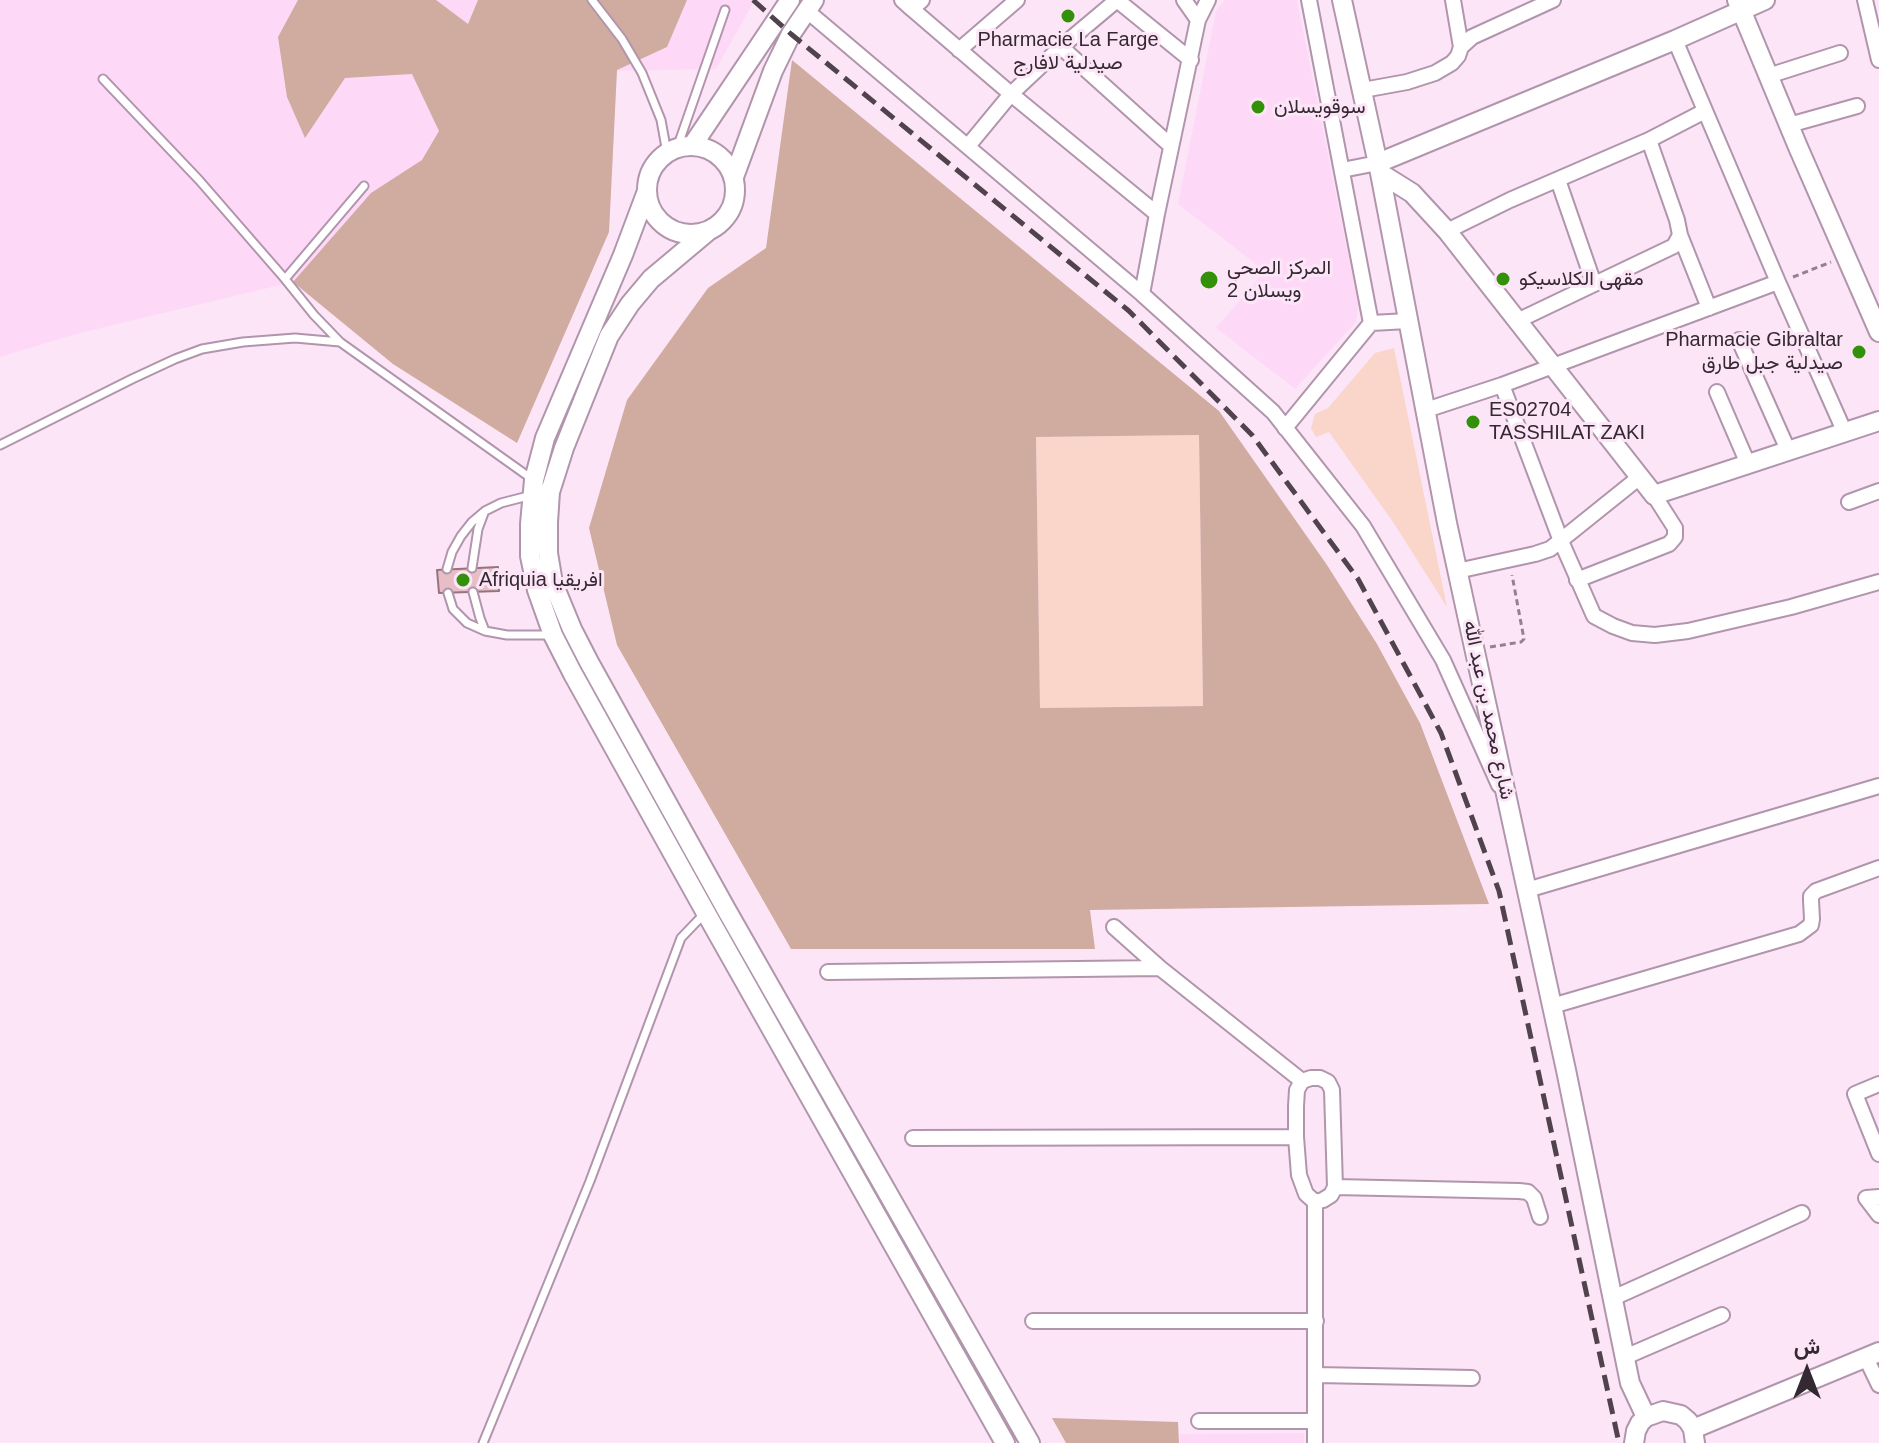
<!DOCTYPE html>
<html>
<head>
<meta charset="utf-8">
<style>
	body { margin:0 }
	#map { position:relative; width:1879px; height:1443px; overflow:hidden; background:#fde5f8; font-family:Helvetica,Vazirmatn,sans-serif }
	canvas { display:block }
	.north { position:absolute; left:1767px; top:1331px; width:80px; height:80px; -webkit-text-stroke:6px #fde5f8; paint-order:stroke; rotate:0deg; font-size:22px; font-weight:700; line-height:32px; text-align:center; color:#342932 }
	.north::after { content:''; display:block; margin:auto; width:28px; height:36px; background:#342932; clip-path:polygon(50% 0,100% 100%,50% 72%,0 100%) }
</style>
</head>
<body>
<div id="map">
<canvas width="1879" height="1443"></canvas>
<div class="north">ش</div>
</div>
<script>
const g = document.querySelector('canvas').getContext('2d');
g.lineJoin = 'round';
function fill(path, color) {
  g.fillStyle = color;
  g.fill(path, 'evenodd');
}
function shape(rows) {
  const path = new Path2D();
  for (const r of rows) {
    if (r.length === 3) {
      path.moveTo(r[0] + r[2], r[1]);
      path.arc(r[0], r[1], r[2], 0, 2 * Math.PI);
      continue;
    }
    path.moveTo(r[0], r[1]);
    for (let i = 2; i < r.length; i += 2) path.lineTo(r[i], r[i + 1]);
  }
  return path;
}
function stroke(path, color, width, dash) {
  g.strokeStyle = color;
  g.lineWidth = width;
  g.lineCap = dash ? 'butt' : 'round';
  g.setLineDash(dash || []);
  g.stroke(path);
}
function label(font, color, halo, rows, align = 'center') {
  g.font = font + ' Helvetica,Vazirmatn,sans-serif';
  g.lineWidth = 6;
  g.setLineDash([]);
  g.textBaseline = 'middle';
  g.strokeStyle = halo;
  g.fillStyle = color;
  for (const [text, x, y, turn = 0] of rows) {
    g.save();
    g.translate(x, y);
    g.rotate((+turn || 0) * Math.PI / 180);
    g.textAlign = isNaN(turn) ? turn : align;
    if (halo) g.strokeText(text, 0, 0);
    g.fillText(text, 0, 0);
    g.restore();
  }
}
const built = shape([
	[0,0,755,0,716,69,617,71,609,232,517,443,393,364,293,282,80,333,0,357],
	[1225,0,1297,0,1358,304,1356,322,1295,389,1216,328,1265,271,1178,204,1216,11],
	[1304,1433,1304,1443,1180,1443,1180,1434]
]);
const green = shape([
	[1394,348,1447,607,1393,522,1329,432,1316,437,1311,428,1315,414,1328,408,1375,353],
	[1199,435,1203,706,1040,708,1036,437]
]);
const forest = shape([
	[298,0,436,0,468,24,478,0,687,0,667,47,617,70,609,232,517,443,393,364,293,282,371,193,422,160,439,131,412,74,345,78,305,138,287,97,278,37],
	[792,60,1219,411,1327,565,1377,644,1420,723,1489,904,1090,910,1095,949,791,949,617,645,589,528,627,400,708,288,766,248],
	[1199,435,1203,706,1040,708,1036,437],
	[1052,1418,1178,1422,1179,1443,1066,1443]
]);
const building = shape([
	[498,567,499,591,439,593,437,570,498,567]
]);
const path = shape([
	[1793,277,1831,262],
	[1490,647,1521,642,1524,639,1512,575]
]);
const service = shape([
	[592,0,622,39,642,73,661,120,667,153],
	[103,79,199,180,285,279,314,315,340,342,532,479],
	[677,148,725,10],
	[285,279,364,186],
	[0,445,132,379,175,359,202,349,243,342,295,338,340,342],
	[472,568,478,529,484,513],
	[447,569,452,552,461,536,472,522,485,511,501,503,532,495],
	[473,592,480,618,485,631],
	[448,593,453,609,467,623,485,631,507,635,550,635],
	[483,1443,590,1181,681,938,704,914]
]);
const minor = shape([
	[902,0,912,9,922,0],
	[1117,0,1061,47,1011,94,1157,214],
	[1117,0,1191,60],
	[1184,0,1198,20],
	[1453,0,1461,47],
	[1865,0,1879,60],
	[912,9,1011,94,968,146],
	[806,10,1142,294,1273,412,1363,526,1443,660,1499,785],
	[1675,40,1778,282,1845,433],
	[1061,47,1171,146],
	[959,50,1017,0],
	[1768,76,1840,53],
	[1363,90,1407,82,1435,73,1452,63,1458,56,1461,47,1472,37,1553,0],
	[1789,125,1857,106],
	[1342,170,1378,163],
	[1558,180,1594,284],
	[1447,231,1510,200,1649,140,1705,111],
	[1680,235,1709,308],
	[1142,294,1157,214,1198,20,1208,0],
	[1517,321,1674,246,1680,235,1677,220,1649,140],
	[1371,323,1408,321],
	[1739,340,1788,450],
	[1502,385,1561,541,1594,616,1613,626,1632,633,1655,635,1688,631,1791,607,1879,582],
	[1717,392,1748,464],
	[1426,410,1502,385,1778,282],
	[1285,428,1371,323,1309,0],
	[1849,502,1879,491],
	[1457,571,1535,554,1550,549,1641,476],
	[1577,580,1669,544,1675,537,1675,528,1654,495],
	[1527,890,1879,786],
	[1114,927,1160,968,1302,1081,1297,1090,1296,1106,1296,1137,1299,1175,1306,1194,1315,1202,1315,1443],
	[828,972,1160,968],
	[1552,1006,1799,934,1811,925,1812,919,1811,900,1811,896,1816,891,1879,868],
	[1302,1081,1311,1078,1320,1078,1328,1082,1332,1090,1335,1187],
	[1879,1084,1855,1094,1879,1154],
	[913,1138,1296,1137],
	[1879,1197,1866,1198,1879,1215],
	[1315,1202,1323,1200,1331,1195,1335,1187,1519,1191,1528,1192,1534,1198,1540,1217],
	[1613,1298,1802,1213],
	[1033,1321,1316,1321],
	[1625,1357,1722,1315],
	[1866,1358,1879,1385],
	[1316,1375,1472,1378],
	[1199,1421,1315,1421]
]);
const tertiary = shape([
	[1342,0,1380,173,1447,523,1566,1070,1630,1383,1646,1417],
	[1737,0,1798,147,1879,332],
	[691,190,44],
	[692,146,790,0],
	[1378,163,1675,40,1765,0],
	[1380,173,1412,193,1447,231,1654,495,1879,421],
	[734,177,773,71,791,34,814,0],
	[647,191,623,255,545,438,534,480,530,524,530,556,537,590,553,635,573,674,706,913,1005,1443],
	[707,232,651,279,630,304,609,336,564,448,550,492,548,522,548,553,553,583,572,629,589,662,726,909,1030,1443],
	[1693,1429,1879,1352],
	[1634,1443,1636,1431,1640,1423,1646,1417,1663,1411,1681,1415,1688,1421,1693,1429,1695,1443]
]);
const rail = shape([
	[753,0,791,34,1129,311,1252,435,1358,579,1441,733,1499,891,1619,1443]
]);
const markers = [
	[1068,16,8,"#329108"],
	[1258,107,8,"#329108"],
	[1503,279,8,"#329108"],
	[1209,280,10,"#329108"],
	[1859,352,8,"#329108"],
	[1473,422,8,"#329108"],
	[463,580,8,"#329108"]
];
const poiNames = [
	["Pharmacie La Farge",1068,40,"center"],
	["صيدلية لافارج",1068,63,"center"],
	["سوقويسلان",1274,107],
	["المركز الصحي",1227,268],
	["ويسلان 2",1227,291],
	["مقهى الكلاسيكو",1519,279],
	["Pharmacie Gibraltar",1843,340,"right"],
	["صيدلية جبل طارق",1843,363,"right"],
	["ES02704",1489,410],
	["TASSHILAT ZAKI",1489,433],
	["Afriquia افريقيا",479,580]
];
const streetNames = [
	["شارع محمد بن عبد الله",1488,710,78]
];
fill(built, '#fdd9f7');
fill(green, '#f9d5ca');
fill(forest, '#d0ab9f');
fill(building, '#e7bec6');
stroke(building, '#97747b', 2);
stroke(service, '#b195ac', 11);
stroke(minor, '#b195ac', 18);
stroke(tertiary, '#b195ac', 22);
stroke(path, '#93818f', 3, [6, 4]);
stroke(service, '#fff', 7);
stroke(minor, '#fff', 14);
stroke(tertiary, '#fff', 18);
stroke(rail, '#50434d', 5, [16, 8]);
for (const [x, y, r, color] of markers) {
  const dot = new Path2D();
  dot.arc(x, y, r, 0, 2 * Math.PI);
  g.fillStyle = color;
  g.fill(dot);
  stroke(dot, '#fde5f8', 3);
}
label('20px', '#342932', '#fde5f8', poiNames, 'left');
label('20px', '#342932', '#fde5f8', streetNames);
</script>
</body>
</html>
